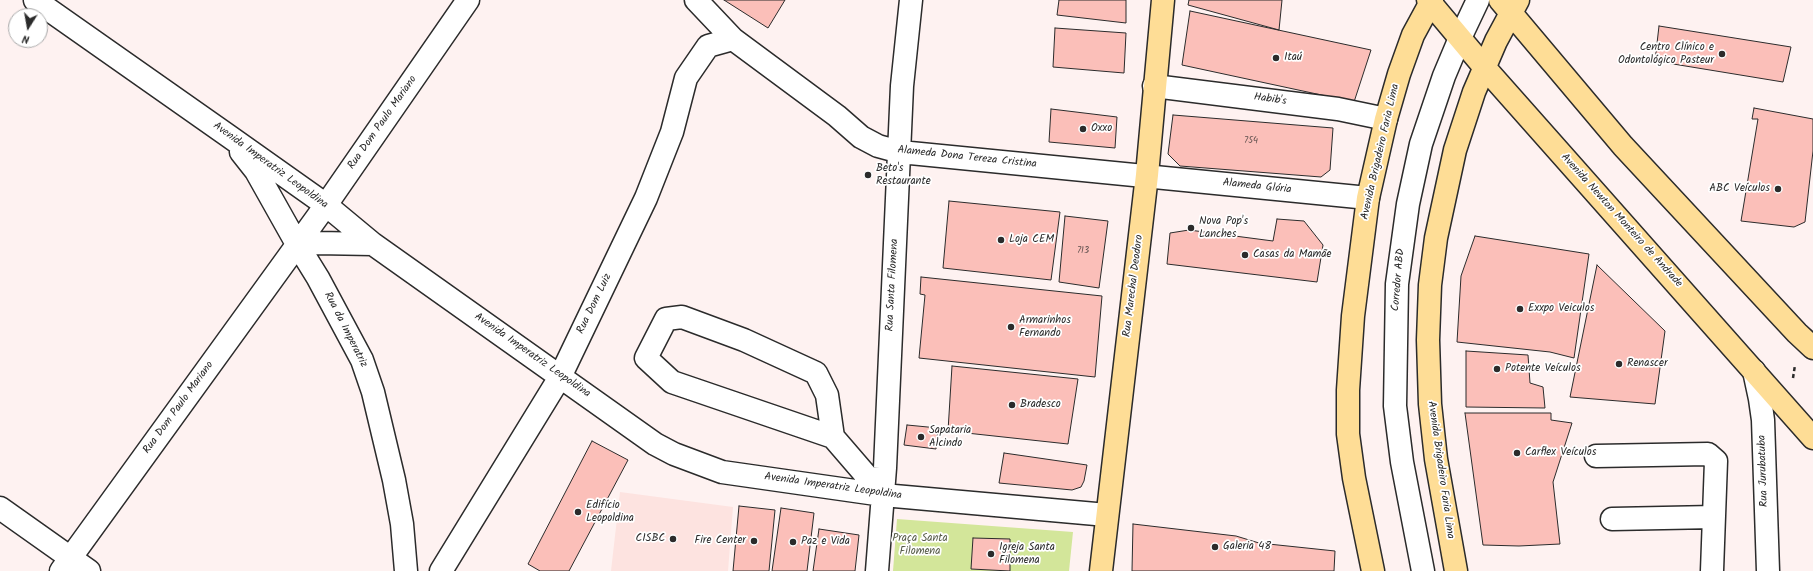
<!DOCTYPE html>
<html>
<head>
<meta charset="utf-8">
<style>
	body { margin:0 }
	#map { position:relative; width:1813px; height:571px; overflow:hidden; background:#fef2f1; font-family:Kalam,sans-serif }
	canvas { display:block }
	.north { position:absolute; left:8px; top:8px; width:40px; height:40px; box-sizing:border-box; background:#fff; border:1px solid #aaa; border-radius:50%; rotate:191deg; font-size:11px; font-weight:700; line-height:16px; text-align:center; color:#2b2b2b }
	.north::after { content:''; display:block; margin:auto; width:14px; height:18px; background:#2b2b2b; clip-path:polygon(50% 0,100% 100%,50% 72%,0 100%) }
</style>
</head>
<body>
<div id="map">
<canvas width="1813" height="571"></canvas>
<div class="north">N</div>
</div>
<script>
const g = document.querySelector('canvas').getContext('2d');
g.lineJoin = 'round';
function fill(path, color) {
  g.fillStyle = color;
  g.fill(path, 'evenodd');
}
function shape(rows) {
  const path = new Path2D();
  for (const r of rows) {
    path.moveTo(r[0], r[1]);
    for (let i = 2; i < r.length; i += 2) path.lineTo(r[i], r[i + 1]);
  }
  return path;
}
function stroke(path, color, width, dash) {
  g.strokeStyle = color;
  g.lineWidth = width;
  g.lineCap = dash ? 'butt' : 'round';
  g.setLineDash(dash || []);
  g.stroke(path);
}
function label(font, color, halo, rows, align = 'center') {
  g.font = font + ' Kalam,sans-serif';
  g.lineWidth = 3.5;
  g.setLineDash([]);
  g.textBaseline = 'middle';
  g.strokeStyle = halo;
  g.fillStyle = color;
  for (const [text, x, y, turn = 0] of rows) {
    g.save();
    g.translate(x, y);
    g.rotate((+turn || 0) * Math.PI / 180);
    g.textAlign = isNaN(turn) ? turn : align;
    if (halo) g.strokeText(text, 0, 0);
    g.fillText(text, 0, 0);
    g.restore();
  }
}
const built = shape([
	[620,492,733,507,728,571,611,571]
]);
const green = shape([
	[897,519,1073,532,1069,571,893,571]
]);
const building = shape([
	[724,0,785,0,768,28,724,0],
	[1059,0,1126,0,1126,23,1057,15,1059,0],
	[1189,0,1282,0,1279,30,1188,5,1189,0],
	[1190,11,1371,50,1354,102,1182,65,1190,11],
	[1659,26,1791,47,1783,82,1655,61,1659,26],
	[1055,28,1126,33,1124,73,1053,67,1055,28],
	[1754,108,1813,119,1813,151,1805,222,1794,227,1741,221,1758,119,1752,119,1754,108],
	[1051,109,1117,117,1115,148,1049,142,1051,109],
	[1173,115,1333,128,1330,170,1321,177,1180,166,1168,154,1173,115],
	[949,201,1060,212,1051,280,943,268,949,201],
	[1065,216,1108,221,1099,288,1059,282,1065,216],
	[1277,219,1304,221,1323,245,1317,282,1167,264,1170,233,1189,230,1273,241,1277,219],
	[1475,236,1589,254,1574,358,1550,352,1457,342,1461,276,1475,236],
	[1597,265,1665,331,1655,404,1570,397,1597,265],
	[921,277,1102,296,1095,377,919,358,925,295,920,294,921,277],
	[1466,351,1528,355,1530,383,1543,387,1545,408,1466,407,1466,351],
	[952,366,1078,379,1068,444,948,431,952,366],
	[1465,413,1551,413,1551,420,1572,423,1553,482,1560,544,1519,546,1483,545,1465,413],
	[907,425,938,428,936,449,904,445,907,425],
	[592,441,628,460,569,571,540,571,528,564,592,441],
	[1004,453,1087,465,1084,481,1081,487,1072,490,999,483,1004,453],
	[739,506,775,510,769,571,733,571,739,506],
	[781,508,814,513,807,571,772,571,781,508],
	[1133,524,1236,536,1259,543,1335,551,1334,571,1132,571,1133,524],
	[819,529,859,535,855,571,813,571,819,529],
	[973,538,1010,539,1010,571,971,569,973,538]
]);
const path = shape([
	[1793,378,1795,365]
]);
const minor = shape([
	[35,0,230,137,326,205,373,244,655,444,674,454,722,472,883,495,1107,515],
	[696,0,733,39,837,116,861,137,878,146,900,152,1368,198],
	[1154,86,1338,109,1386,119],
	[241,152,256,171,297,244,318,278,362,360,373,392,394,480,402,524,406,571],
	[297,244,317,243,373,244],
	[1754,371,1760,399,1763,420,1768,571],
	[833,437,827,395,816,373,744,340,682,317,666,319,646,358,672,382,833,437,883,495],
	[1596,456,1708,454,1716,461,1712,571],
	[0,508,89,571],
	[1612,519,1714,517],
	[61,571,326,205,468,0],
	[441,571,560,377,646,198,672,132,686,78,708,46,733,39],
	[877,571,885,468,902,86,911,0],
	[1423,571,1402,462,1395,406,1397,284,1408,204,1421,144,1444,76,1460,38,1478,0]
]);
const major = shape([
	[1428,0,1485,68,1813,438],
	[1500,0,1623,146,1797,333,1813,348],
	[1101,571,1147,175,1163,0],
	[1373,571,1354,478,1348,434,1348,390,1353,316,1368,198,1386,119,1399,74,1413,35,1432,0],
	[1456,571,1436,459,1430,404,1428,340,1430,285,1436,238,1455,150,1474,92,1496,41,1518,0]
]);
const markers = [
	[1722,54,4,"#2b2b2b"],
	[1276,58,4,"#2b2b2b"],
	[1083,129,4,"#2b2b2b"],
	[868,175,4,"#2b2b2b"],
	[1778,189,4,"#2b2b2b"],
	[1191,228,4,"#2b2b2b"],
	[1001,240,4,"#2b2b2b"],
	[1245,255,4,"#2b2b2b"],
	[1520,309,4,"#2b2b2b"],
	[1011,327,4,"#2b2b2b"],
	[1619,364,4,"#2b2b2b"],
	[1497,369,4,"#2b2b2b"],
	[1012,405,4,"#2b2b2b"],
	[921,437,4,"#2b2b2b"],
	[1517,453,4,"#2b2b2b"],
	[578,512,4,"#2b2b2b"],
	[673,539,4,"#2b2b2b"],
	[754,541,4,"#2b2b2b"],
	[793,542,4,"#2b2b2b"],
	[1215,547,4,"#2b2b2b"],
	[991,554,4,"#2b2b2b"]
];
const numberNames = [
	["754",1251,141],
	["713",1083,251]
];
const poiNames = [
	["Centro Clínico e",1714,48,"right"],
	["Odontológico Pasteur",1714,61,"right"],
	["Itaú",1284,58],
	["Oxxo",1091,129],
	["Beto's",876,169],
	["Restaurante",876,182],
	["ABC Veículos",1770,189,"right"],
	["Nova Pop's",1199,222],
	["Lanches",1199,235],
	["Loja CEM",1009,240],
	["Casas da Mamãe",1253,255],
	["Exxpo Veiculos",1528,309],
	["Armarinhos",1019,321],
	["Fernando",1019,334],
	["Renascer",1627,364],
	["Potente Veículos",1505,369],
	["Bradesco",1020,405],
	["Sapataria",929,431],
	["Alcindo",929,444],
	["Carflex Veículos",1525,453],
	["Edifício",586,506],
	["Leopoldina",586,519],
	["CISBC",665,539,"right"],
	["Fire Center",746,541,"right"],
	["Paz e Vida",801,542],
	["Galeria 48",1223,547],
	["Igreja Santa",999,548],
	["Filomena",999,561]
];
const streetNames = [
	["Habib's",1270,100,8],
	["Rua Dom Paulo Mariano",383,123,-55],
	["Avenida Brigadeiro Faria Lima",1381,152,-77],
	["Alameda Dona Tereza Cristina",967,158,6],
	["Avenida Imperatriz Leopoldina",270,166,36],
	["Alameda Glória",1257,187,6],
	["Avenida Newton Monteiro de Andrade",1621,221,48],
	["Corredor ABD",1399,280,-85],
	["Rua Santa Filomena",893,285,-87],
	["Rua Marechal Deodoro",1134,286,-83],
	["Rua Dom Luiz",595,304,-64],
	["Rua da Imperatriz",345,330,63],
	["Avenida Imperatriz Leopoldina",532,356,35],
	["Rua Dom Paulo Mariano",179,408,-54],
	["Avenida Brigadeiro Faria Lima",1440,470,82],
	["Rua Jurubatuba",1764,471,-92],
	["Avenida Imperatriz Leopoldina",833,487,8]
];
const parkNames = [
	["Praça Santa",920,539],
	["Filomena",920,552]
];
fill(built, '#fde3e0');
fill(green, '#d3e69a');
fill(building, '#fbbfb9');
stroke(building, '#2b2b2b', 1);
stroke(minor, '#2b2b2b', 25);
stroke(major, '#2b2b2b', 25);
stroke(path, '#2b2b2b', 2.5, [4, 3]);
stroke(minor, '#fff', 22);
stroke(major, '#fedd96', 22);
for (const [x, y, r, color] of markers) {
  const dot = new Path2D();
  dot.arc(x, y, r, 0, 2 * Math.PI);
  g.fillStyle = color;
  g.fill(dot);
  stroke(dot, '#fff', 1.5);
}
label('9px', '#5f504e', null, numberNames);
label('11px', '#2b2b2b', '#fff', poiNames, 'left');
label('11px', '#2b2b2b', '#fff', streetNames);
label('11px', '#555a47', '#fff', parkNames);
</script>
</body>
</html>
